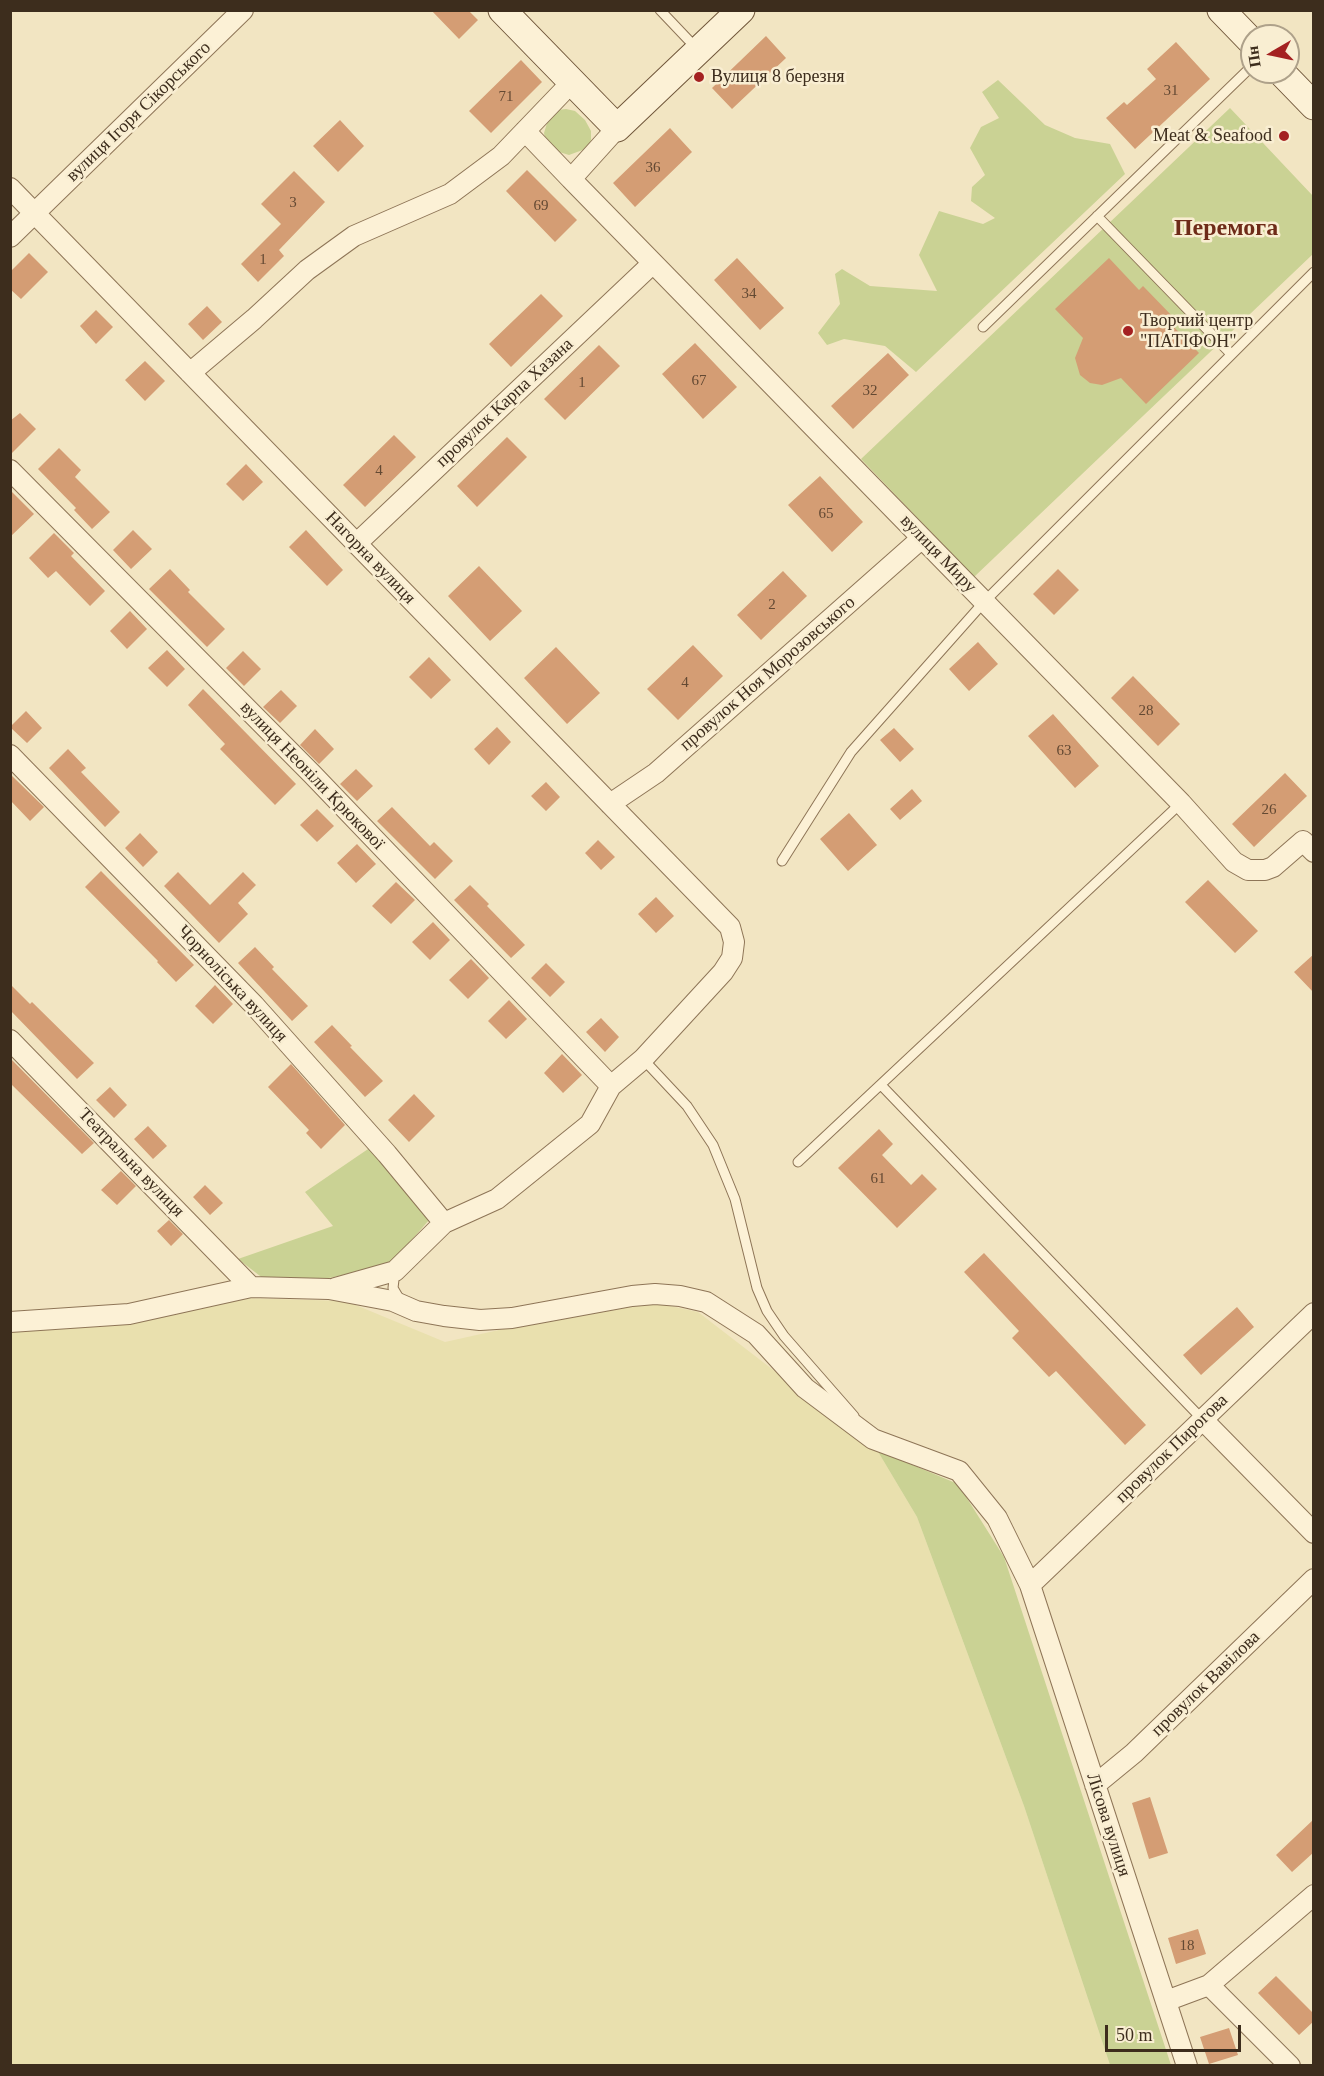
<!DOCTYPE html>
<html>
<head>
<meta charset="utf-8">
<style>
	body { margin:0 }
	#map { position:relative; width:1324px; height:2076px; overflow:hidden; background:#f2e5c2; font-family:"Times New Roman",serif }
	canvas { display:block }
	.frame { position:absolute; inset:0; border:12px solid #3d2d1d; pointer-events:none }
	.north { position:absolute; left:1240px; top:24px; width:60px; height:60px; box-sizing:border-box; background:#f9eed2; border:2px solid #aea18a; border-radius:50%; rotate:261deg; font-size:16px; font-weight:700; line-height:24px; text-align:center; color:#3d2d1d }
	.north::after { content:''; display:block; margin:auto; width:21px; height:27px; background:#a42121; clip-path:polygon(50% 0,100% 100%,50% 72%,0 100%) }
	.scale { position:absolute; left:1105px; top:2025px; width:136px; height:27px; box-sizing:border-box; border:3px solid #3d2d1d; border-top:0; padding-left:8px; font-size:18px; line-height:21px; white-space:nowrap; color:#3d2d1d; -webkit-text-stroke:4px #f9eed2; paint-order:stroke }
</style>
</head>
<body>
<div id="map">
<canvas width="1324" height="2076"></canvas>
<div class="frame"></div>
<div class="north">Пн</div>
<div class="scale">50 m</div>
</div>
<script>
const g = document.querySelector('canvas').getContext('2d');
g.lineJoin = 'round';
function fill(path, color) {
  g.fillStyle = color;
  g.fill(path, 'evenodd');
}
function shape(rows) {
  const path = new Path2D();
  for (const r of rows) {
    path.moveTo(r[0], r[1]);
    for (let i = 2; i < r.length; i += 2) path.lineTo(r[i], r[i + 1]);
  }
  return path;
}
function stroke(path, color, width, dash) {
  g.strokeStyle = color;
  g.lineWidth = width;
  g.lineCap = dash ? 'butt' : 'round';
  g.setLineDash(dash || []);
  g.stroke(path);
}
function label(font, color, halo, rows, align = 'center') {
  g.font = font + ' "Times New Roman",serif';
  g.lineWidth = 5;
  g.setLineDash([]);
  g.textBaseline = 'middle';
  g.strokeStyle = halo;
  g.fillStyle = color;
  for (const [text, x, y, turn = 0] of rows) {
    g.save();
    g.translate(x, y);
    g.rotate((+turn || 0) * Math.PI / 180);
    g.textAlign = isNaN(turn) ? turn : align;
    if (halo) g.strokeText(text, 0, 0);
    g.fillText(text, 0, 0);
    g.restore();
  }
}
const farmland = shape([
	[244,1298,346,1301,445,1342,638,1299,698,1312,877,1450,917,1517,1024,1806,1110,2065,11,2065,10,1326]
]);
const green = shape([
	[998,80,1045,125,1075,138,1110,144,1125,174,916,372,885,346,844,339,827,345,818,333,840,304,835,274,842,269,870,286,937,291,919,255,939,211,983,224,995,218,971,201,972,187,985,175,970,148,981,127,999,118,982,92],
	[1230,108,1313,196,1313,254,974,577,861,459],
	[566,109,575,111,585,120,591,131,591,140,588,148,569,155,556,151,546,143,544,133,548,120,558,110],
	[371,1147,429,1220,390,1265,329,1278,264,1279,238,1259,333,1226,305,1192],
	[877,1450,958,1484,1004,1557,1171,2065,1110,2065,1024,1806,917,1517]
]);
const building = shape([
	[431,10,468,10,478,20,459,39],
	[766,36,786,58,732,109,712,88],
	[1176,42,1210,79,1135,149,1106,118,1124,102,1127,105,1156,79,1147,69],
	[521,60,542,82,491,133,469,111],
	[340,120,364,146,338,172,313,146],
	[670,128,692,152,635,207,613,183],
	[527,170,577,220,555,242,506,191],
	[294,171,325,202,279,250,284,256,258,282,241,264,281,224,261,204],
	[29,253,48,272,21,299,10,289,10,272],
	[737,258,784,308,760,330,714,280],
	[1109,258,1139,290,1143,286,1175,319,1170,323,1199,353,1146,404,1121,378,1102,385,1090,383,1080,375,1075,358,1083,338,1055,309],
	[541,294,563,316,511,367,489,344],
	[207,306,222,322,203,340,188,324],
	[96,310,113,327,96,344,80,326],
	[695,343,737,387,703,419,662,374],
	[599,345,620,366,565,420,544,399],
	[888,353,909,375,853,429,831,406],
	[145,361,165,381,145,401,125,380],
	[20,413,36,429,10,455,10,421],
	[394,435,416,457,365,507,343,485],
	[507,437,527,457,477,507,457,486],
	[59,448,81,470,75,477,110,512,92,529,74,510,76,508,38,469],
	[246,464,263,482,243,501,226,484],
	[820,476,863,522,832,552,788,505],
	[10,490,34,514,10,537],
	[133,530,152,549,131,569,113,550],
	[306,530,343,570,327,586,289,547],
	[54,533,74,553,71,556,105,591,90,606,56,571,48,578,29,558],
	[479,566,522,611,490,641,448,596],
	[170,569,190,590,188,592,225,629,207,647,149,589],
	[1058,569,1079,590,1054,615,1033,594],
	[783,571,807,596,761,640,737,615],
	[130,611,147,629,127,649,110,631],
	[978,642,998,664,969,691,949,669],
	[693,645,723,676,678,720,647,689],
	[556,647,600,693,567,724,524,678],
	[167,650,185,669,167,687,148,668],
	[243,651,261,669,244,686,226,668],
	[429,657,451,680,431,699,409,677],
	[1133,676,1180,724,1158,746,1111,698],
	[203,689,296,784,275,805,220,749,225,744,188,705],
	[281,690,297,706,280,723,263,707],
	[26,711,42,728,27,743,10,727],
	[1053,714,1099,766,1075,788,1028,736],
	[497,727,511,742,489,765,474,749],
	[894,728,914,749,900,762,880,740],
	[315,729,334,749,319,764,300,745],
	[68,749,86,768,81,772,120,812,105,827,49,768],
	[356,769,373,786,357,801,340,784],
	[1285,773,1307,796,1254,847,1232,824],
	[10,774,44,807,30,821,10,800],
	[546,782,560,797,546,811,531,796],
	[912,789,922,801,900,820,890,809],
	[392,807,430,846,434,842,453,861,435,879,377,821],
	[317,809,334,826,317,842,300,825],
	[849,813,877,845,848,871,820,839],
	[140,833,158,852,143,867,125,848],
	[598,840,615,857,601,870,585,853],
	[357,844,376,864,356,883,337,863],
	[101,871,194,965,176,982,157,962,158,961,85,887],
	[178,872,210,905,243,872,256,885,238,903,248,914,219,943,164,886],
	[1208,880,1258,931,1235,953,1185,902],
	[396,882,415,900,391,924,372,906],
	[470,885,489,904,487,906,525,945,511,958,454,900],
	[656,897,674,916,656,933,638,914],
	[433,922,450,940,430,960,412,942],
	[255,947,274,967,272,969,308,1006,292,1021,238,963],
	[1314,954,1314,993,1294,972],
	[471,959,489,978,468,999,449,980],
	[546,963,565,982,550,997,531,978],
	[10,984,30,1004,32,1002,94,1063,77,1079,10,1010],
	[215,985,233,1004,213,1024,195,1006],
	[509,1000,527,1019,506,1039,488,1021],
	[601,1018,619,1037,605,1052,586,1032],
	[332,1025,352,1046,350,1047,383,1081,365,1097,314,1042],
	[562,1054,582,1075,563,1093,544,1073],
	[10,1058,94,1143,82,1154,10,1083],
	[291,1064,345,1125,321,1149,306,1133,309,1130,268,1087],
	[110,1087,127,1105,114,1118,96,1100],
	[414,1094,435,1116,409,1142,388,1120],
	[148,1126,167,1146,153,1159,134,1139],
	[879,1129,893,1144,882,1155,911,1185,922,1174,937,1189,897,1228,838,1168],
	[121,1171,136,1186,117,1205,101,1190],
	[205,1185,223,1203,210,1215,193,1197],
	[169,1220,183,1234,171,1246,157,1231],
	[984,1253,1146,1425,1125,1445,1056,1371,1049,1377,1012,1338,1019,1331,964,1272],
	[1237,1307,1254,1327,1201,1375,1183,1355],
	[1150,1797,1168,1853,1149,1859,1132,1803],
	[1314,1819,1314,1852,1292,1872,1276,1855],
	[1198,1929,1206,1954,1176,1964,1168,1938],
	[1276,1976,1314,2014,1314,2021,1299,2035,1258,1993],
	[1229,2028,1238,2055,1209,2064,1200,2037]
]);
const lane = shape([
	[660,10,697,49],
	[1097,216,1231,354],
	[983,327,1252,66],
	[782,861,851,752,984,602,1314,272],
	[643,1059,687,1106,713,1145,735,1199,757,1288,767,1311,784,1336,854,1416],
	[881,1085,1203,1420],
	[798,1162,1181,803],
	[395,1271,393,1288,400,1300]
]);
const street = shape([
	[617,128,571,179,1181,803,1234,862,1248,870,1265,870,1273,867,1303,841,1314,852],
	[525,131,571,179],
	[10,188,730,927,734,942,732,958,723,972,643,1059,611,1086,590,1124,497,1199,444,1223,395,1271,335,1288],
	[10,237,243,10],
	[190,373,254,319,307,270,354,236,450,194,501,156,572,82],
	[10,470,312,774,611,1086],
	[356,544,653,263],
	[10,755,254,1005,387,1154,444,1223],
	[610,804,656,773,922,538],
	[10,1040,251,1287],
	[10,1322,129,1314,251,1287,329,1289,393,1301,416,1311,444,1316,480,1320,512,1318,632,1296,655,1294,680,1296,706,1302,756,1334,805,1388,873,1439,959,1471,997,1518,1030,1585,1187,2066],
	[1203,1420,1314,1533],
	[1030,1585,1314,1313],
	[1095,1785,1134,1753,1314,1579],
	[1209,1985,1290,2066],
	[1166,2001,1209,1985,1314,1895]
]);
const secondary = shape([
	[502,10,617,128,741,10],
	[1221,10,1252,42],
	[1281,72,1314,106]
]);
const markers = [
	[699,77,6,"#a42121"],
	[1284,136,6,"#a42121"],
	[1128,331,6,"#a42121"]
];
const numberNames = [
	["31",1171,91],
	["71",506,97],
	["36",653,168],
	["3",293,203],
	["69",541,206],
	["1",263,260],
	["34",749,294],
	["67",699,381],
	["1",582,383],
	["32",870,391],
	["4",379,471],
	["65",826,514],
	["2",772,605],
	["4",685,683],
	["28",1146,711],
	["63",1064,751],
	["26",1269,810],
	["61",878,1179],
	["18",1187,1946]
];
const poiNames = [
	["Вулиця 8 березня",711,77],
	["Meat & Seafood",1272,136,"right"],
	["Творчий центр",1140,321],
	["\"ПАТІФОН\"",1140,342]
];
const streetNames = [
	["вулиця Ігоря Сікорського",139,112,-44],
	["провулок Карпа Хазана",505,403,-43],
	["вулиця Миру",938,554,46],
	["Нагорна вулиця",370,558,46],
	["провулок Ноя Морозовського",768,674,-41],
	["вулиця Неоніли Крюкової",312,776,46],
	["Чорноліська вулиця",232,984,47],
	["Театральна вулиця",131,1163,46],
	["провулок Пирогова",1172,1449,-44],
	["провулок Вавілова",1206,1684,-44],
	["Лісова вулиця",1108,1825,72]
];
const districtNames = [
	["Перемога",1226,229]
];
fill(farmland, '#e9e0ae');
fill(green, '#cad294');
fill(building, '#d49d74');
stroke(lane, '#8e7557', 11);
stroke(street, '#8e7557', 22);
stroke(secondary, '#70563a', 29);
stroke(lane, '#fcf1d6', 9);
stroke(street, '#fcf1d6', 20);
stroke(secondary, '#fcf1d6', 27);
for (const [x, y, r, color] of markers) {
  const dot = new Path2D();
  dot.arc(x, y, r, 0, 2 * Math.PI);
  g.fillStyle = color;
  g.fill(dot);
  stroke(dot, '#f9eed2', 2);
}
label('15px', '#634933', null, numberNames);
label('18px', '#3d2d1d', '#f9eed2', poiNames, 'left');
label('18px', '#3d2d1d', '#f9eed2', streetNames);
label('bold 24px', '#6e2b18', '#f9eed2', districtNames);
</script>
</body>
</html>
